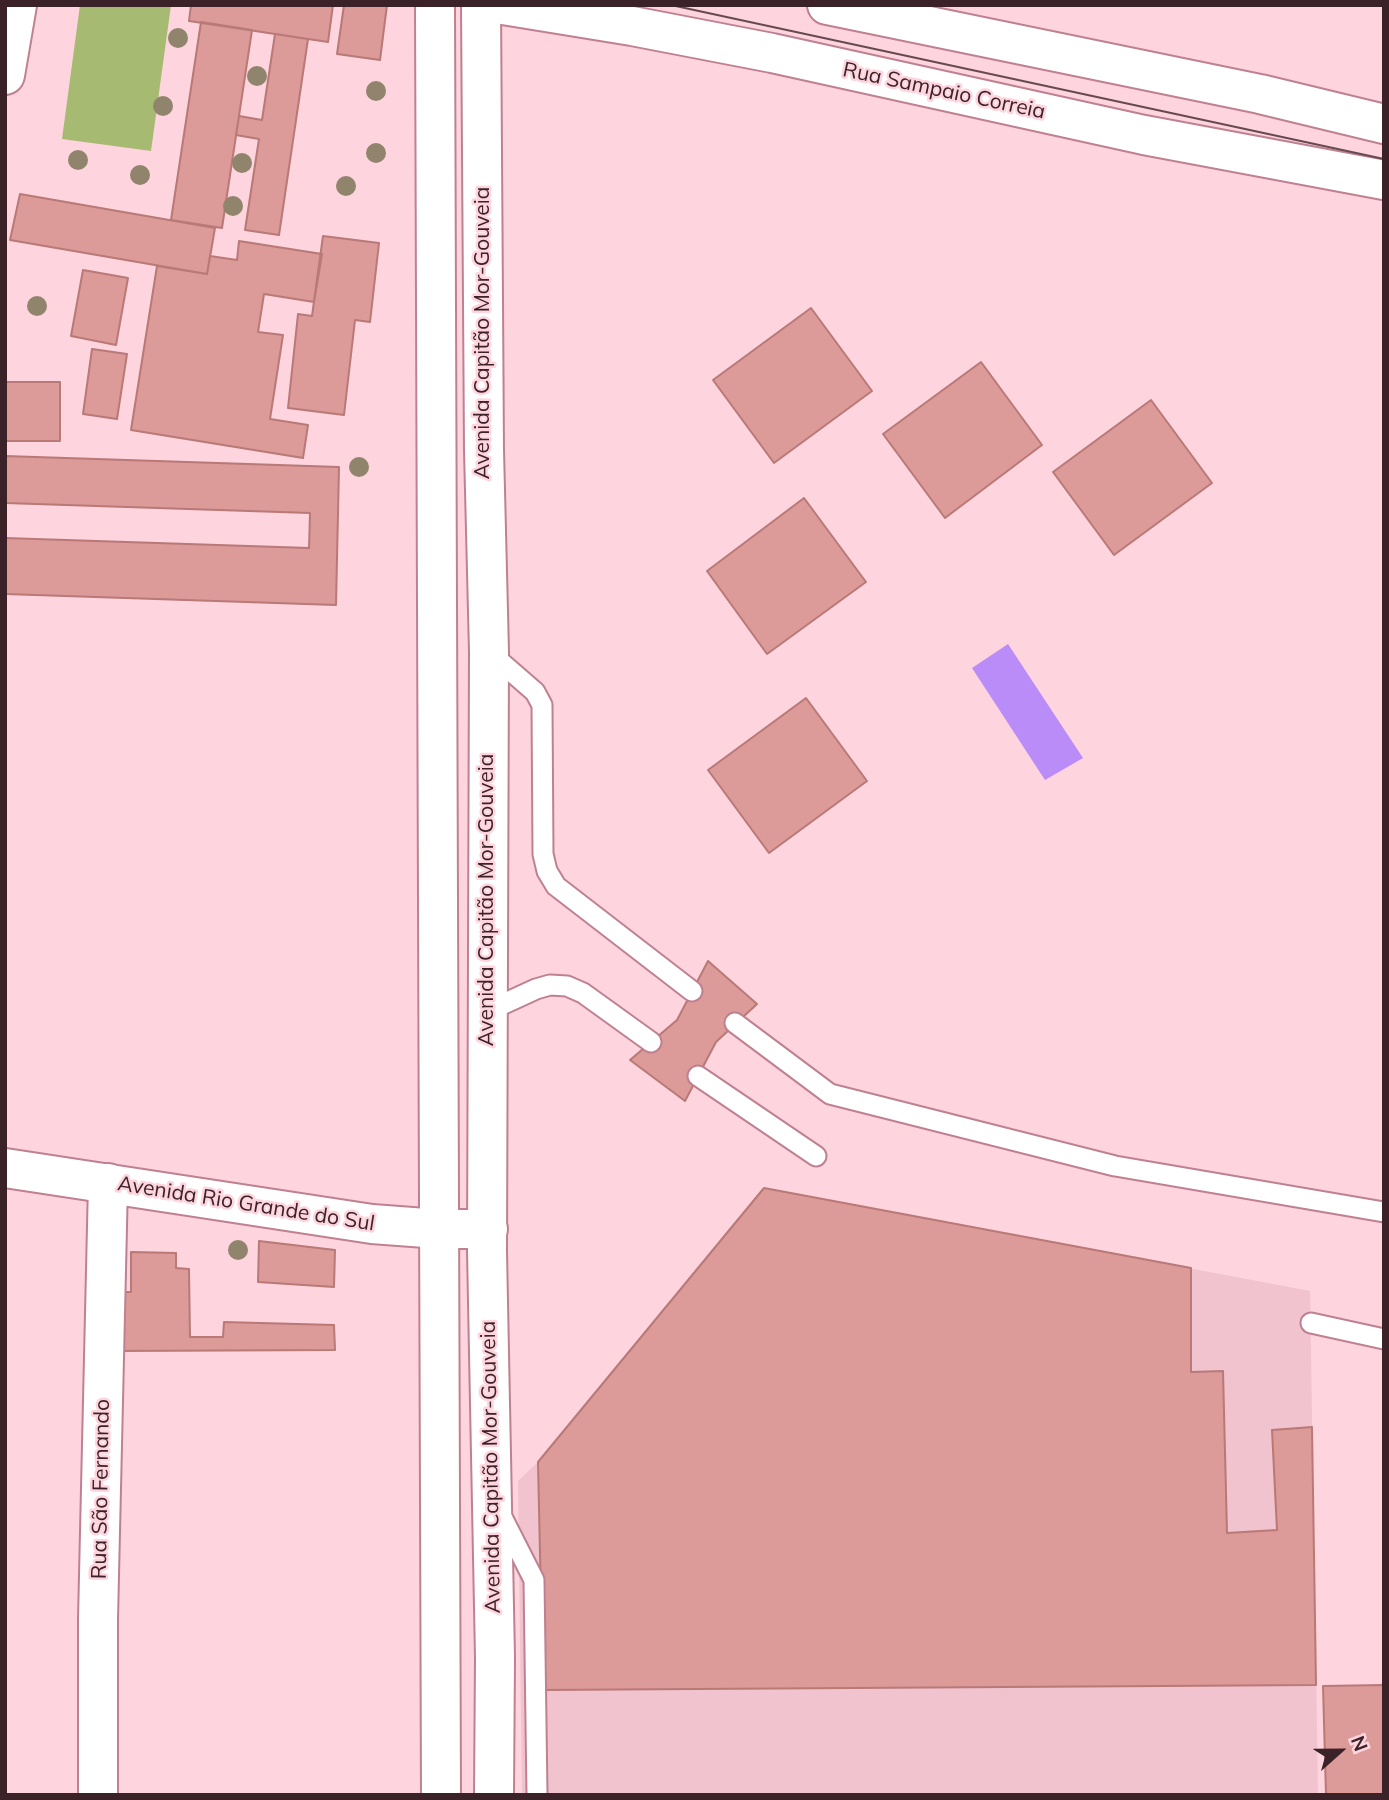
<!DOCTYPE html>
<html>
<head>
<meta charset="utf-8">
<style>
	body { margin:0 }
	#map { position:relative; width:1389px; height:1800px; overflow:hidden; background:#fed4de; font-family:Mulish,sans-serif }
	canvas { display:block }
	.frame { position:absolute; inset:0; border:7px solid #3b2228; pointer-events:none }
	.north { position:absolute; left:1305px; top:1716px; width:70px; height:70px; -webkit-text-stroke:5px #fed4de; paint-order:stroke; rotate:69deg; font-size:19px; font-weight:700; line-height:28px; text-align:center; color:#3b2228 }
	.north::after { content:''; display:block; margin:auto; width:24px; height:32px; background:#3b2228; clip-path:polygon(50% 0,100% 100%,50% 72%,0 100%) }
</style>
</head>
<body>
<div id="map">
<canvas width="1389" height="1800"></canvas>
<div class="frame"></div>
<div class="north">N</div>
</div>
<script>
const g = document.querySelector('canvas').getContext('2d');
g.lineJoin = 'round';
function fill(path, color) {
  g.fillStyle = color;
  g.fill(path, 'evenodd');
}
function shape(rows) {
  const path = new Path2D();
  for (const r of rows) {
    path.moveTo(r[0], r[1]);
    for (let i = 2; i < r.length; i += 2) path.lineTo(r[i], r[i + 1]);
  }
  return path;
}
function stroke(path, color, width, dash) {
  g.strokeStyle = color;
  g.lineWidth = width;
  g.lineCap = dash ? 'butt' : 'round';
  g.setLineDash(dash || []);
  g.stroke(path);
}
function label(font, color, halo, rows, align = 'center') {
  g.font = font + ' Mulish,sans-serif';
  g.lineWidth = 5;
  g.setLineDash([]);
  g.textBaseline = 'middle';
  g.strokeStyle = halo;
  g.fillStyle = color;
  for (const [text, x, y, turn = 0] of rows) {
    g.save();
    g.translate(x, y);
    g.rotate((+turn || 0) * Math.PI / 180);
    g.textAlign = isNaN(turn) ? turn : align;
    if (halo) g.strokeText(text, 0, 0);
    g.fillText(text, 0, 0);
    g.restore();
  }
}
const built = shape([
	[764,1188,1310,1291,1318,1795,522,1795,518,1481,538,1462]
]);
const green = shape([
	[80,5,171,5,151,151,62,139]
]);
const water = shape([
	[1008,644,1083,758,1045,780,972,668]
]);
const building = shape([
	[191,5,333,5,328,42,189,21,191,5],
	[344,5,387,5,380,60,337,54,344,5],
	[201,22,252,30,222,228,171,220,201,22],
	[275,34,308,39,279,235,245,230,259,139,236,135,239,116,262,120,275,34],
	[20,194,215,228,207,274,10,240,20,194],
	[323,236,379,243,370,322,355,320,344,415,288,408,298,314,312,316,323,236],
	[239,241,322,254,314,302,264,294,258,332,283,335,270,419,308,425,303,458,131,430,157,266,207,274,210,256,237,260,239,241],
	[83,270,128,278,116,345,71,336,83,270],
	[811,308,872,391,774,463,713,380,811,308],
	[92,349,127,354,117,419,83,414,92,349],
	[981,362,1042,445,945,518,883,434,981,362],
	[5,382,60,382,60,441,5,441,5,382],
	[1151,400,1212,483,1114,555,1053,472,1151,400],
	[5,456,339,467,336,605,5,594,5,538,309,548,310,513,5,503,5,456],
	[804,498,866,582,767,654,707,571,804,498],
	[806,698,867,781,769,853,708,770,806,698],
	[708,961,757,1004,716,1042,685,1101,630,1060,677,1020,708,961],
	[764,1188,1191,1268,1191,1372,1223,1371,1227,1533,1277,1530,1272,1430,1312,1427,1316,1685,543,1690,538,1462,764,1188],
	[259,1241,335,1250,334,1287,258,1282,259,1241],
	[131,1252,176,1253,176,1268,189,1269,190,1337,223,1337,224,1322,334,1325,335,1350,116,1351,118,1292,131,1292,131,1252],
	[1384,1685,1384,1795,1326,1795,1323,1686,1384,1685]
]);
const service = shape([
	[489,652,535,692,542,705,543,854,547,871,556,886,692,991],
	[486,1012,536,989,550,985,567,986,583,993,651,1042],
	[735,1023,830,1094,1115,1166,1384,1212],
	[698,1076,816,1156],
	[1311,1323,1384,1339],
	[500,1513,534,1580,537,1795]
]);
const minor = shape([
	[503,5,632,26,772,53,1144,135,1384,180],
	[827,5,1260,94,1384,124],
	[5,75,17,5],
	[98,1795,98,1619,108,1183]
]);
const secondary = shape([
	[5,1168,372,1224,439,1229,488,1229]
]);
const primary = shape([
	[435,5,441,1795],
	[481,5,484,450,489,652,487,1251,495,1658,494,1795]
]);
const tram = shape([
	[671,5,1384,159]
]);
const trees = [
	[178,38],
	[257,76],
	[376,91],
	[163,106],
	[376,153],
	[78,160],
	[242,163],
	[140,175],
	[346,186],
	[233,206],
	[37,306],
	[359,467],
	[238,1250]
];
const streetNames = [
	["Rua Sampaio Correia",944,91,12],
	["Avenida Capitão Mor-Gouveia",483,333,-90],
	["Avenida Capitão Mor-Gouveia",487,900,-90],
	["Avenida Rio Grande do Sul",246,1204,9],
	["Avenida Capitão Mor-Gouveia",491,1467,-91],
	["Rua São Fernando",101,1489,-89]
];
fill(built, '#f0c3ce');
fill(green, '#a6bb71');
fill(water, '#b98cf8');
fill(building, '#dc9a98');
stroke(building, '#b87977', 2);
stroke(service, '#bf8192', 23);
stroke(minor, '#bf8192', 42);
stroke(secondary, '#bf8192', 42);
stroke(primary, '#bf8192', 42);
stroke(service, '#fff', 19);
stroke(minor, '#fff', 38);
stroke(secondary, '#fff', 38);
stroke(primary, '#fff', 38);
stroke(tram, '#674a51', 2);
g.fillStyle = '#90846c';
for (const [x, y] of trees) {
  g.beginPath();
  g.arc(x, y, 10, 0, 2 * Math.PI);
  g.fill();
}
label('21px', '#3b2228', '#fed4de', streetNames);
</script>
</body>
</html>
